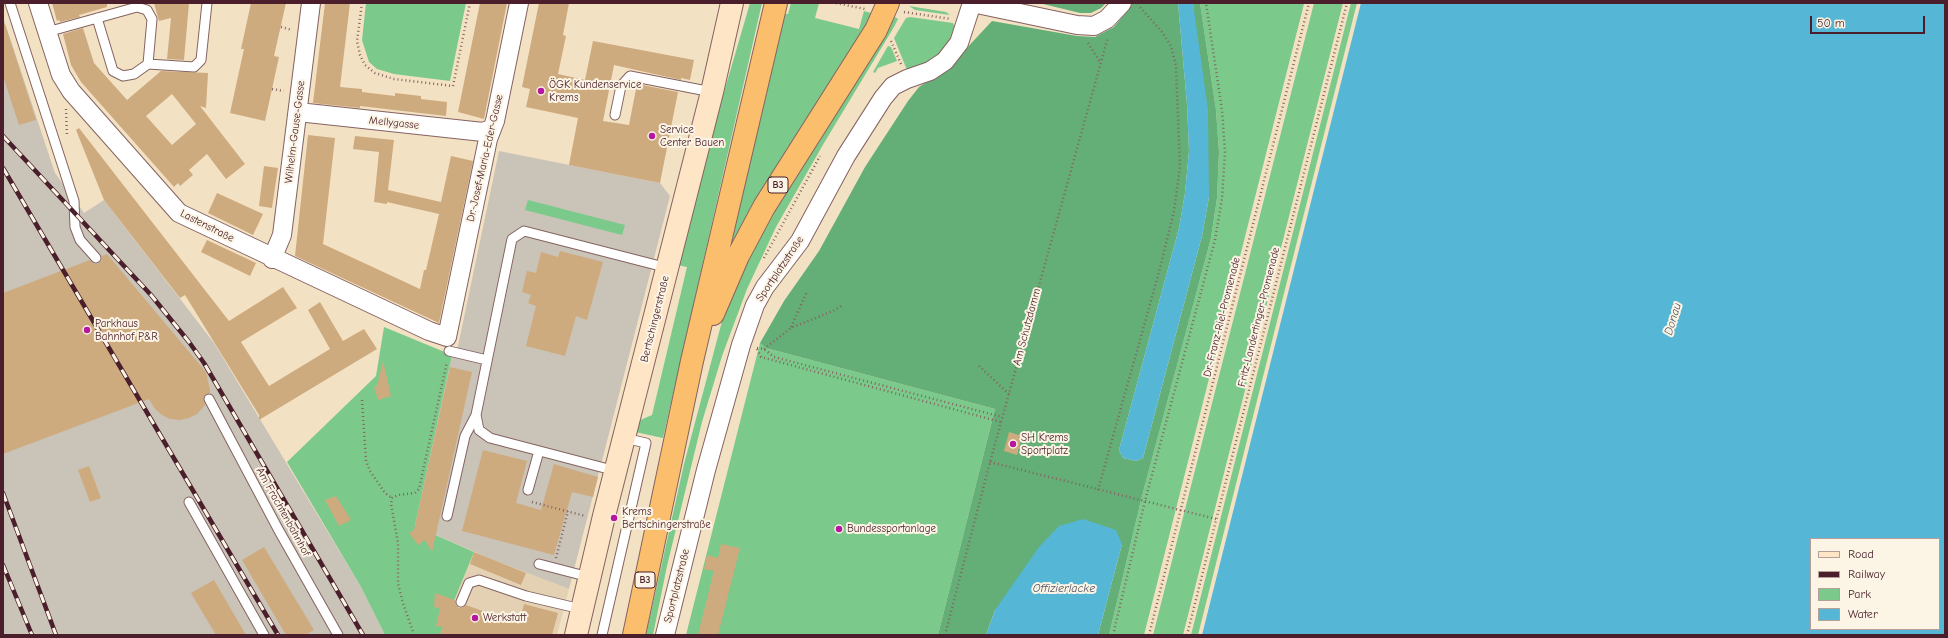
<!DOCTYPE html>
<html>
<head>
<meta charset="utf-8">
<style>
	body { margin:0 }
	#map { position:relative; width:1948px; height:638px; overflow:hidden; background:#f3e1c4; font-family:"Comic Neue",sans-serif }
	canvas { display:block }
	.frame { position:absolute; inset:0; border:4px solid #4a1f2b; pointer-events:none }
	.legend { position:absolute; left:1810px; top:538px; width:130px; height:92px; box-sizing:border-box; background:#fcf5e5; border:1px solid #b59f9b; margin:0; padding:5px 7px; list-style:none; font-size:12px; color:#4a1f2b }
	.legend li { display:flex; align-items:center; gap:8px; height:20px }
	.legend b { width:20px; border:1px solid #b59f9b }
	.scale { position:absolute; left:1810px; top:16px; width:115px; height:18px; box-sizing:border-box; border:2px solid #4a1f2b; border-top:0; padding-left:5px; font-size:12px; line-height:14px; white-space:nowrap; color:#4a1f2b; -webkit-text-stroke:3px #fcf5e5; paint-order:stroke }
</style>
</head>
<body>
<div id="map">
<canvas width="1948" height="638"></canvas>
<div class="frame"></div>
<ul class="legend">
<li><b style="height:5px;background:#fde5c5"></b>Road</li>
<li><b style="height:5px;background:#4a1f2b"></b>Railway</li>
<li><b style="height:11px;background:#7bca8b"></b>Park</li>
<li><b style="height:11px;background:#56b6d5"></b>Water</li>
</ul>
<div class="scale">50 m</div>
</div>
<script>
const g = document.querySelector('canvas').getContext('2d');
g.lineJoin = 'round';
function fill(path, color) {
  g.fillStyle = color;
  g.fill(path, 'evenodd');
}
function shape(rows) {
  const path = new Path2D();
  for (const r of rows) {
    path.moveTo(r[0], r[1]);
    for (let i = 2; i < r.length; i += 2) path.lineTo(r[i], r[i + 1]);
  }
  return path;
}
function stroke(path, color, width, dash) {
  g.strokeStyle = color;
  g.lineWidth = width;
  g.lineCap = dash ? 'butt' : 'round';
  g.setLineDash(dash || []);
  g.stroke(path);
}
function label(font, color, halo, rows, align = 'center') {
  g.font = font + ' "Comic Neue",sans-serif';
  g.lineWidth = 4;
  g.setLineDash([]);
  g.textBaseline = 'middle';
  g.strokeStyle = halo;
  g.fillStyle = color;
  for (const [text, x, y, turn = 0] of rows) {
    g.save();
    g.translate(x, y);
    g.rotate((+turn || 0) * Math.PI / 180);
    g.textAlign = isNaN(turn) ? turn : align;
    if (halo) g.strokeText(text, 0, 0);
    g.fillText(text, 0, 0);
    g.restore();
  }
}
const built = shape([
	[474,552,569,589,557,635,440,635]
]);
const industrial = shape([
	[3,17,55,173,84,213,104,200,214,343,361,587,385,635,3,635],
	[499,151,660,183,670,196,569,589,489,558,415,526,452,355,456,356,458,346]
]);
const green = shape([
	[366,3,466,3,450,81,394,74,377,69,369,62,362,40],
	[750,3,762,3,663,438,635,432,638,421,652,415,687,267,677,265,692,202],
	[791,3,819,3,815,18,859,29,864,11,874,14,868,29,754,203,730,253,727,253,785,14,788,14],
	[1200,3,1304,4,1144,635,1109,635,1142,496,1211,238,1217,198,1219,152,1216,110],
	[1314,3,1343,3,1183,635,1153,635],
	[1351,3,1357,3,1198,635,1191,635],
	[909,6,946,12,950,15,915,10],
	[895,17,898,19,894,27,824,143,776,227,747,289,722,356,702,422,667,566,653,635,646,635,684,464,725,310,745,260,771,212],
	[910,17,953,23,955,28,949,42,937,56,926,63,907,70,894,38,906,18],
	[888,46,891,47,897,61,878,68,875,73,873,72],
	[528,200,625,225,622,235,525,210],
	[384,327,452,355,415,526,474,552,440,635,385,635,361,587,287,462,376,376],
	[760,343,766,348,995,409,938,635,686,635]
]);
const forest = shape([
	[1039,3,1106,3,1101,8,1091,13,1080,13],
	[1132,3,1178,3,1187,104,1189,151,1185,193,1179,228,1119,450,1123,458,1136,461,1143,458,1202,236,1209,197,1193,3,1200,3,1216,110,1219,152,1217,198,1211,238,1142,496,1109,635,1098,635,1122,544,995,610,986,635,938,635,995,409,766,348,760,343,784,301,819,251,865,167,908,101,919,87,950,66,992,21,1077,36,1095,37,1114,27,1130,8]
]);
const water = shape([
	[1178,3,1193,3,1208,110,1209,197,1202,236,1143,458,1136,461,1123,458,1119,450,1179,228,1185,193,1189,151,1187,104],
	[1361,3,1945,3,1945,635,1202,635],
	[1811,539,1939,539,1939,629,1811,629],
	[1083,519,1116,530,1122,544,1098,635,986,635,995,610,1039,547,1059,526]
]);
const building = shape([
	[52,3,107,3,107,7,79,15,80,17,60,22,59,20,57,21],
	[154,3,189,3,184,60,167,59,171,18,159,21],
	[251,3,286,3,274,56,279,57,265,121,230,113,244,49,241,49],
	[325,3,350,3,340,87,362,89,362,92,395,96,395,93,421,96,421,99,447,102,446,116,360,106,360,108,313,103],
	[480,3,507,3,484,119,458,112],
	[539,3,569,3,563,35,566,36,558,74,585,80,593,41,694,60,690,80,681,78,681,80,614,65,603,121,629,125,637,84,678,92,660,183,569,165,578,118,526,107,530,89,522,87],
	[5,24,36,120,19,125,3,76,3,25],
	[83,28,94,63,127,100,161,71,208,73,206,108,200,106,245,164,226,179,207,154,189,170,193,175,180,186,178,183,174,187,81,82,71,65,63,34],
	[172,94,196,124,172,145,146,116],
	[79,128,229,321,283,287,297,308,241,342,269,386,330,349,308,310,320,302,343,341,364,329,377,349,259,420,259,415,185,295,180,298,104,200,76,130],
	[308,135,335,138,323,244,420,289,424,270,426,270,439,214,387,202,387,204,374,202,379,152,353,149,355,136,394,140,388,190,441,202,451,156,473,161,439,323,295,256],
	[264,166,278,168,272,208,259,206],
	[217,193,263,214,253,235,208,213],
	[207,240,256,263,250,276,201,252],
	[560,251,603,262,587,320,576,316,565,356,526,346,536,306,528,303,531,295,522,292,527,271,536,273,541,252,558,257],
	[107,254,206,372,210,390,210,393,204,396,205,405,197,414,189,418,180,420,170,419,162,415,155,409,149,399,3,454,3,293,90,260,94,264,98,264,102,260,102,256],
	[383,361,391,396,378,400,374,387,377,386],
	[450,367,472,372,432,552,425,540,418,545,409,533,414,530],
	[1009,432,1022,436,1017,455,1004,451],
	[483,450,527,461,516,503,541,510,554,464,598,477,593,497,572,492,554,555,462,531],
	[89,466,101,498,90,502,78,470],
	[336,496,351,520,339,526,325,500],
	[721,544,740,548,718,635,698,635,714,571,704,569,707,555,718,558],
	[264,547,314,630,305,635,286,635,242,560],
	[474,552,526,573,521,585,470,564],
	[214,580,246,635,216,635,191,593],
	[435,593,455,600,456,605,459,608,464,607,466,605,519,624,524,604,558,613,552,635,440,635,443,627,436,626,440,608,434,607]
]);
const path = shape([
	[362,3,357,41,360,55,365,65,375,73,394,79,453,86,470,3],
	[836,3,865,9],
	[904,12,951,19],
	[281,27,292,30],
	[891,41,901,64],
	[1088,43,1100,62],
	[272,89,284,91],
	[66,109,67,136],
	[671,127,683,129],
	[764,258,820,156],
	[791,327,807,292],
	[757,348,764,349,774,357,1002,417],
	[757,349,761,357,1001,422],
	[764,349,791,328,835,310,841,306],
	[979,366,1009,394],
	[362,400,366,461,370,471,385,493,392,498],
	[990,462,1216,519],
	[1098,490,1159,272,1174,211,1180,167,1176,66,1171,46,1162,32,1138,5],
	[532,502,585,516],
	[556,558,568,511],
	[414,635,402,600,398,583,398,543,391,504,392,498,398,495,415,493,419,489,447,362],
	[945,635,990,462,1108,37],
	[1113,635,1145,501,1215,240,1222,199,1225,152,1222,110,1206,3],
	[1149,635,1309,3],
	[1187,635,1347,3]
]);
const lane = shape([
	[10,3,74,201,75,227,80,240,96,258],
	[47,32,137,7,147,10,152,19,148,64,134,74,123,76,113,71,97,18],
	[148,64,194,67,201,60,207,3],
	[615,115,621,86,630,76,712,92],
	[449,351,487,360],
	[209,399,278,529,338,635],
	[616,471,490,438,479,430,476,415,512,239,524,231,668,268],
	[528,490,539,451],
	[189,502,264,635],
	[447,516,465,436,476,415],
	[539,564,589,577],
	[461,602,469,583,479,580,526,596,581,609],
	[602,635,646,443,624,438]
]);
const street = shape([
	[38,3,61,75,71,91,179,213,429,331,447,337,488,139,495,121,519,3],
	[972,3,1077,25,1094,26,1107,19,1122,3],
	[298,112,483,132,491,129],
	[272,259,282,235,311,3],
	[665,635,706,470,741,345,755,305,765,287,800,241,846,156,883,98,893,86,907,79,930,71,945,61,959,43,972,3]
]);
const secondary = shape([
	[576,635,604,516,712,92,732,3]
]);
const highway = shape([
	[713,314,738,256,764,207,876,30,888,3],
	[634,635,692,361,776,3]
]);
const rail = shape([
	[3,136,151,295,189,342,204,363,363,635],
	[3,168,278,635],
	[3,493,56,635],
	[3,565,32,635]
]);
const markers = [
	[541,91,4,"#b5179e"],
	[652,136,4,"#b5179e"],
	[87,330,4,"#b5179e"],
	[1013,444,4,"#b5179e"],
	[614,518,4,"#b5179e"],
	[839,529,4,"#b5179e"],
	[475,618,4,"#b5179e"]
];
const shields = [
	[778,185,20],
	[645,580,20]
];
const shieldNames = [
	["B3",778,185],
	["B3",645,580]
];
const poiNames = [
	["ÖGK Kundenservice",549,85],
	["Krems",549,98],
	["Service",660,130],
	["Center Bauen",660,143],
	["Parkhaus",95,324],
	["Bahnhof P&R",95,337],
	["SH Krems",1021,438],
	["Sportplatz",1021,451],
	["Krems",622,512],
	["Bertschingerstraße",622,525],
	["Bundessportanlage",847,529],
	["Werkstatt",483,618]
];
const streetNames = [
	["Mellygasse",394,123,6],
	["Wilhelm-Gause-Gasse",295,132,-83],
	["Dr.-Josef-Maria-Eder-Gasse",485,158,-77],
	["Lastenstraße",207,226,27],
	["Sportplatzstraße",780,269,-56],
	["Dr.-Franz-Riel-Promenade",1222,317,-76],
	["Fritz-Landertinger-Promenade",1259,317,-76],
	["Bertschingerstraße",655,319,-76],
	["Am Schutzdamm",1027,327,-75],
	["Am Frachtenbahnhof",283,512,61],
	["Sportplatzstraße",677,586,-76]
];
const waterNames = [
	["Donau",1673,319,-73],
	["Offizierlacke",1064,589]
];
fill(built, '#e4d1b4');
fill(industrial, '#cac3b8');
fill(green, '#7bca8b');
fill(forest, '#64ae77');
fill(water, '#56b6d5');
fill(building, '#ceab7e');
stroke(lane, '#856361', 11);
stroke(street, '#856361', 20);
stroke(secondary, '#856361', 24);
stroke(highway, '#856361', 24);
stroke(path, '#856361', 2.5, [1, 3]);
stroke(lane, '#fff', 9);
stroke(street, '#fff', 18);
stroke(secondary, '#fde5c5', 22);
stroke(highway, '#fabe6d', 22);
stroke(rail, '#4a1f2b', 4.5);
stroke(rail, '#fcf5e5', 3, [9]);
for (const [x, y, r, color] of markers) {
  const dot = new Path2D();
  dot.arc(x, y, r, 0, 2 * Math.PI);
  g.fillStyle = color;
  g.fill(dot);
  stroke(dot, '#fcf5e5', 1.5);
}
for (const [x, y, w] of shields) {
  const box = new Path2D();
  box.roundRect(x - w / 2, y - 8, w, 16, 3);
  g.fillStyle = '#fcf5e5';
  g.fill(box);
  stroke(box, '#4a1f2b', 1);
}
label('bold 10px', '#4a1f2b', null, shieldNames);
label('11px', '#4a1f2b', '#fcf5e5', poiNames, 'left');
label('11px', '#4a1f2b', '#fcf5e5', streetNames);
label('italic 12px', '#4e5466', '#fcf5e5', waterNames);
</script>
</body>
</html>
